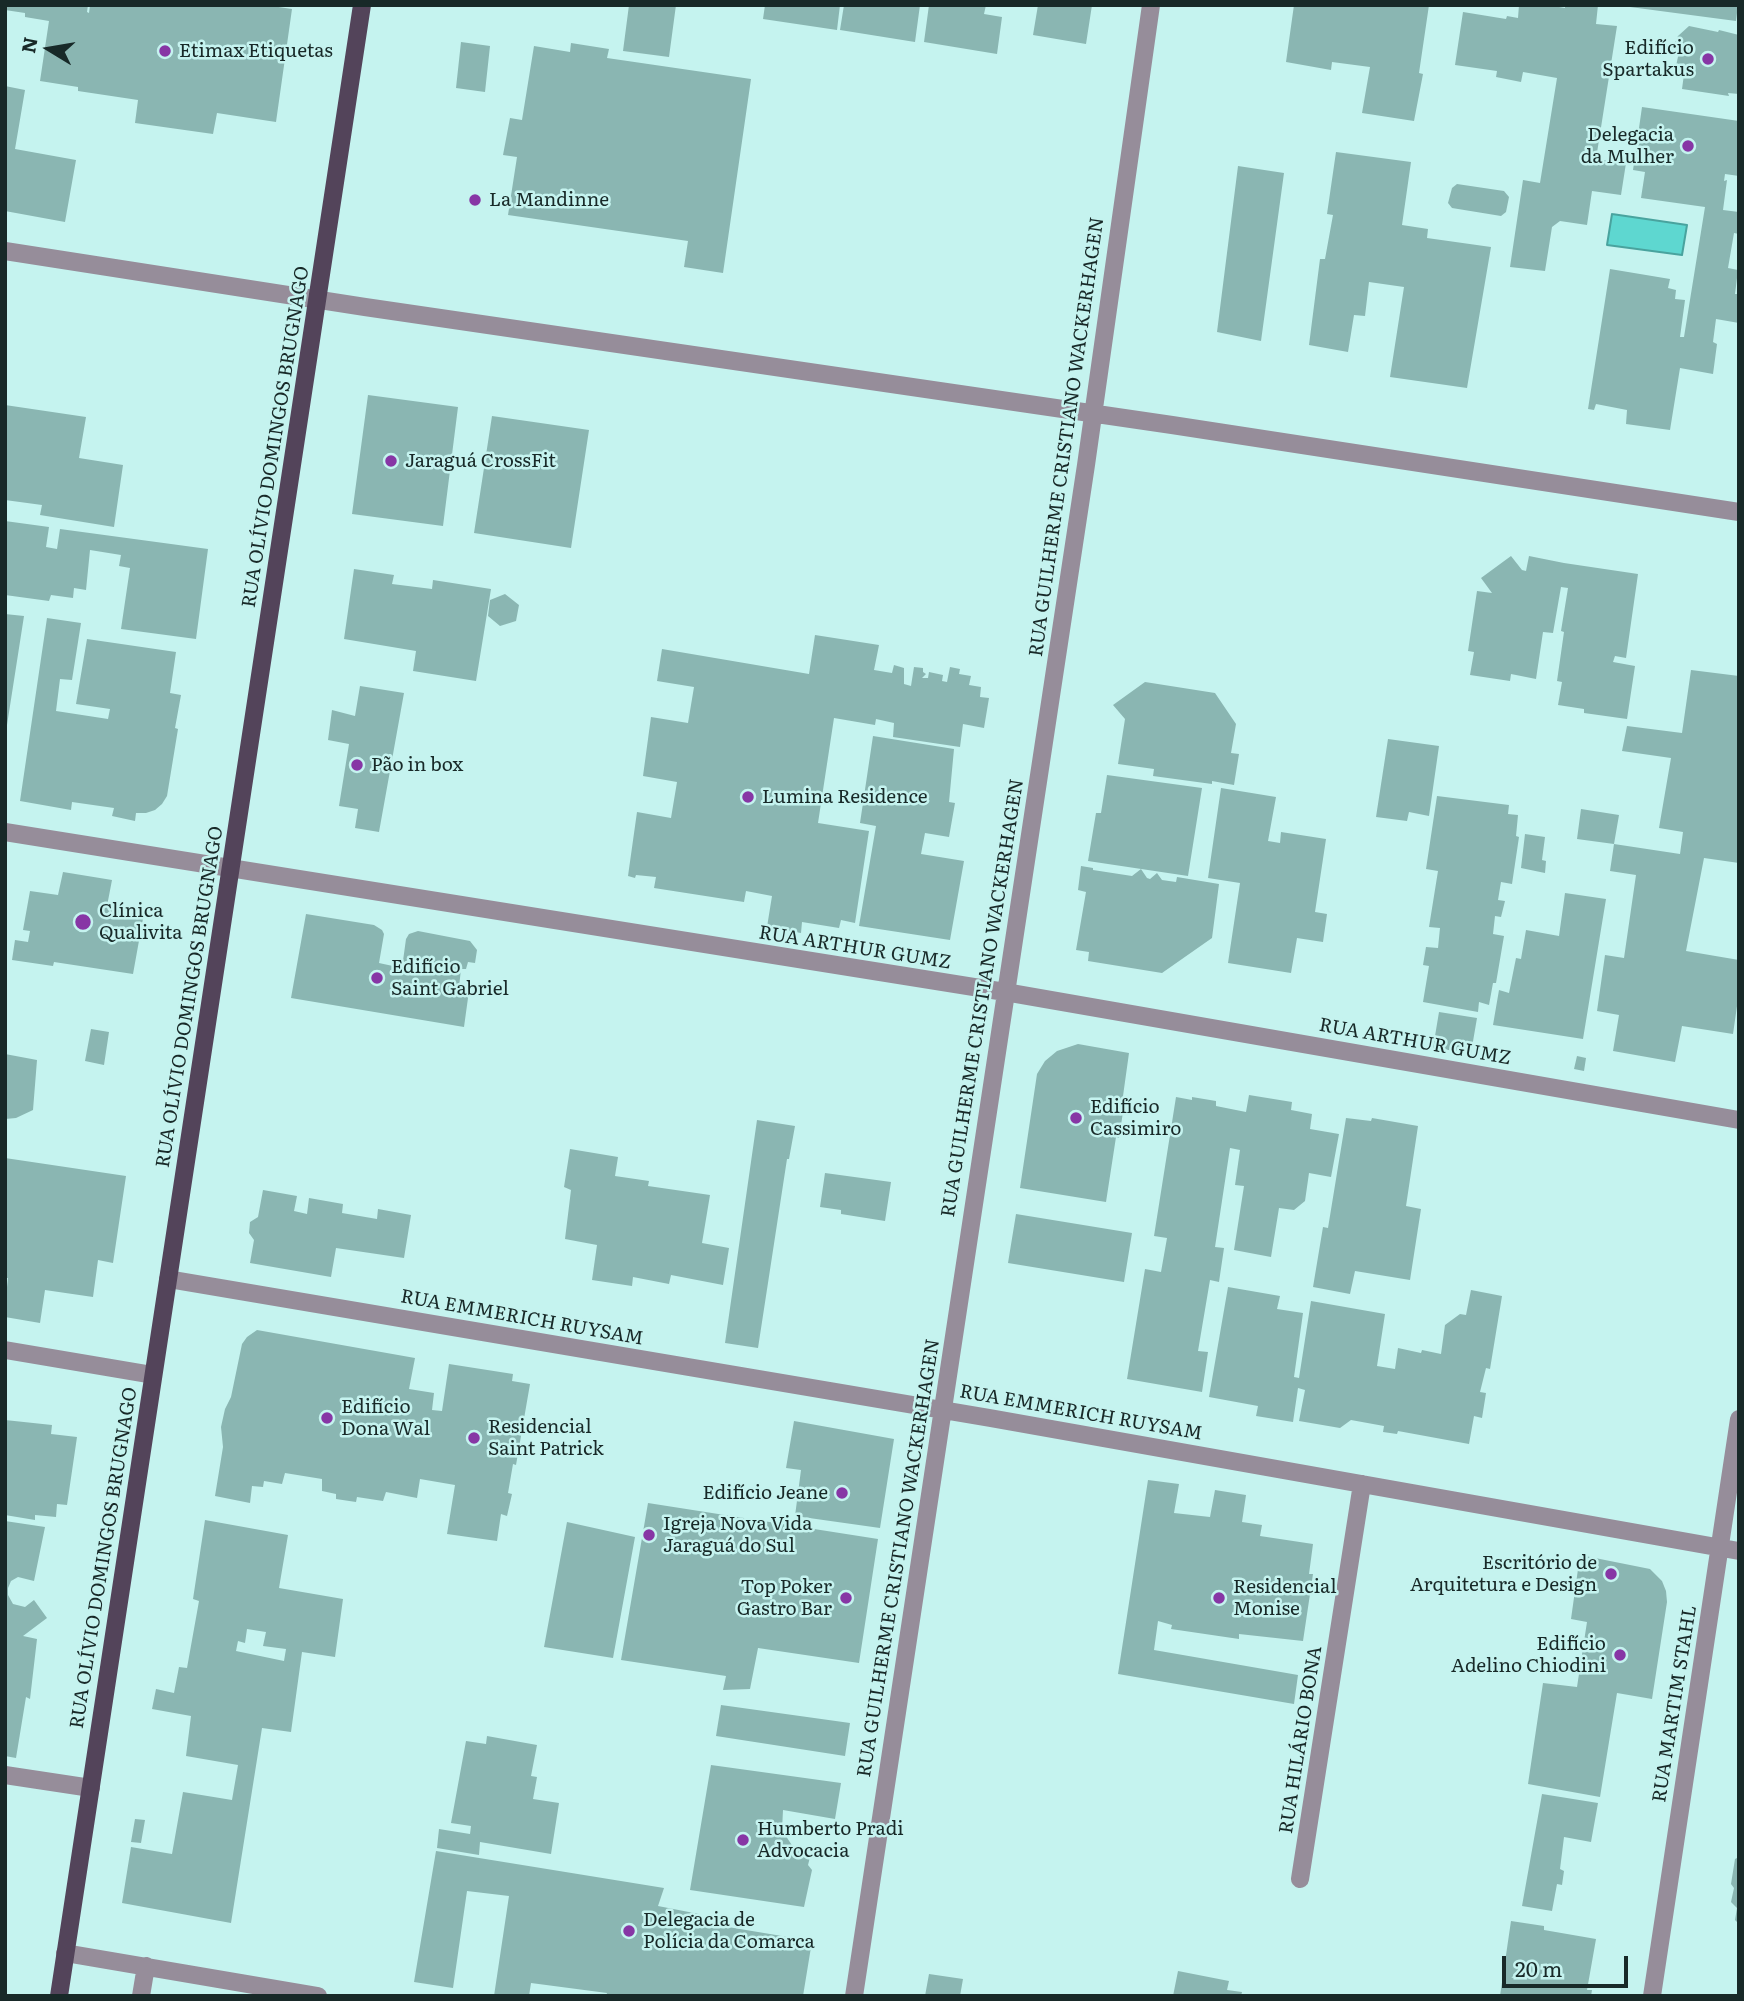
<!DOCTYPE html>
<html>
<head>
<meta charset="utf-8">
<style>
	body { margin:0 }
	#map { position:relative; width:1744px; height:2001px; overflow:hidden; background:#c5f3ef; font-family:Literata,serif }
	canvas { display:block }
	.frame { position:absolute; inset:0; border:7px solid #182928; pointer-events:none }
	.north { position:absolute; left:14px; top:14px; width:70px; height:70px; -webkit-text-stroke:5px #c5f3ef; paint-order:stroke; rotate:281deg; font-size:19px; font-weight:700; line-height:28px; text-align:center; color:#182928 }
	.north::after { content:''; display:block; margin:auto; width:24px; height:32px; background:#182928; clip-path:polygon(50% 0,100% 100%,50% 72%,0 100%) }
	.scale { position:absolute; left:1502px; top:1956px; width:126px; height:32px; box-sizing:border-box; border:4px solid #182928; border-top:0; padding-left:9px; font-size:21px; line-height:24px; white-space:nowrap; color:#182928; -webkit-text-stroke:5px #c5f3ef; paint-order:stroke }
</style>
</head>
<body>
<div id="map">
<canvas width="1744" height="2001"></canvas>
<div class="frame"></div>
<div class="north">N</div>
<div class="scale">20 m</div>
</div>
<script>
const g = document.querySelector('canvas').getContext('2d');
g.lineJoin = 'round';
function fill(path, color) {
  g.fillStyle = color;
  g.fill(path, 'evenodd');
}
function shape(rows) {
  const path = new Path2D();
  for (const r of rows) {
    path.moveTo(r[0], r[1]);
    for (let i = 2; i < r.length; i += 2) path.lineTo(r[i], r[i + 1]);
  }
  return path;
}
function stroke(path, color, width, dash) {
  g.strokeStyle = color;
  g.lineWidth = width;
  g.lineCap = dash ? 'butt' : 'round';
  g.setLineDash(dash || []);
  g.stroke(path);
}
function label(font, color, halo, rows, align = 'center') {
  g.font = font + ' Literata,serif';
  g.lineWidth = 5;
  g.setLineDash([]);
  g.textBaseline = 'middle';
  g.strokeStyle = halo;
  g.fillStyle = color;
  for (const [text, x, y, turn = 0] of rows) {
    g.save();
    g.translate(x, y);
    g.rotate((+turn || 0) * Math.PI / 180);
    g.textAlign = isNaN(turn) ? turn : align;
    if (halo) g.strokeText(text, 0, 0);
    g.fillText(text, 0, 0);
    g.restore();
  }
}
const water = shape([
	[1612,214,1687,225,1682,255,1607,245,1612,214]
]);
const building = shape([
	[5,5,88,5,87,12,89,13,90,5,265,5,292,9,276,122,217,113,213,134,135,123,138,100,78,91,78,87,40,81,49,21,25,17,25,13,5,10],
	[629,5,676,5,669,57,623,51],
	[765,5,840,5,837,30,763,19],
	[844,5,920,5,915,42,840,30],
	[929,5,986,5,984,14,1002,17,997,54,924,42],
	[1038,5,1092,5,1086,44,1033,35],
	[1294,5,1429,5,1419,73,1423,74,1414,121,1362,113,1370,67,1332,62,1331,70,1286,62],
	[1519,5,1547,5,1565,8,1565,5,1598,5,1596,24,1617,26,1596,159,1626,163,1621,195,1592,191,1587,225,1560,221,1552,227,1545,271,1510,267,1523,180,1540,183,1557,78,1523,72,1521,82,1496,77,1497,71,1455,65,1463,12,1506,19,1507,16,1518,18],
	[1630,5,1738,5,1736,21,1630,7],
	[1689,26,1718,32,1719,30,1739,35,1739,94,1728,93,1729,96,1682,89,1685,67,1676,66,1679,52,1672,50,1678,36],
	[461,42,490,46,485,92,456,88],
	[571,43,609,49,607,58,751,79,723,273,684,267,688,241,508,215,517,157,503,155,510,118,522,120,534,46,570,52],
	[5,86,25,90,15,149,76,160,65,222,5,211],
	[1642,107,1739,121,1739,176,1725,174,1724,181,1727,180,1723,210,1739,212,1739,234,1734,233,1728,268,1738,270,1735,294,1739,294,1739,323,1716,319,1713,342,1717,344,1713,374,1680,368,1670,430,1626,424,1627,410,1596,404,1594,410,1588,409,1610,269,1670,279,1668,288,1676,290,1675,299,1685,300,1680,337,1684,337,1705,207,1641,198,1645,172,1633,170],
	[1336,152,1411,162,1402,225,1428,229,1427,238,1491,247,1467,388,1390,377,1404,287,1369,282,1365,316,1354,315,1348,352,1309,345,1320,259,1325,259,1333,215,1327,214],
	[1238,166,1284,173,1261,341,1217,332],
	[1457,184,1504,191,1509,197,1506,212,1501,216,1452,208,1448,203,1452,188],
	[368,395,458,407,443,526,352,514],
	[5,405,86,417,79,458,123,465,114,527,40,515,42,505,5,500],
	[492,416,589,430,571,548,474,533],
	[5,521,49,527,46,547,57,549,60,529,208,549,196,639,121,629,130,568,119,566,121,555,90,550,86,590,74,588,73,598,51,595,49,601,5,595],
	[1511,556,1522,570,1526,571,1529,556,1564,563,1638,574,1626,658,1615,656,1613,662,1635,666,1627,719,1584,713,1584,709,1558,705,1562,682,1557,681,1564,632,1561,631,1568,588,1561,587,1553,633,1543,632,1536,679,1511,674,1510,681,1470,675,1474,652,1468,651,1477,591,1492,593,1481,578],
	[354,569,394,575,392,584,432,589,433,580,491,589,476,681,413,671,416,651,344,639],
	[505,594,519,605,516,621,500,626,488,616,490,600],
	[5,614,24,616,7,725,5,725],
	[47,618,81,623,72,680,60,679,56,711,108,719,110,709,76,704,87,639,176,652,170,693,181,695,175,728,178,729,167,796,162,804,155,810,146,813,136,813,135,821,112,816,114,808,72,802,71,810,20,801],
	[815,635,879,645,874,670,892,673,894,665,904,668,904,684,911,686,914,667,923,668,923,672,926,674,922,678,928,678,929,672,943,675,942,681,947,682,950,667,960,669,959,674,971,676,969,685,981,687,980,697,989,698,984,728,963,724,960,747,893,737,894,723,876,719,875,725,834,718,818,823,869,831,855,923,841,920,839,928,802,922,801,933,767,927,772,896,746,891,744,902,654,888,656,877,636,875,635,878,628,876,637,812,671,818,677,782,643,776,651,717,688,723,694,687,657,681,662,649,809,674],
	[1691,670,1739,676,1739,863,1704,858,1686,951,1739,960,1739,992,1733,1034,1682,1026,1675,1062,1613,1051,1619,1015,1597,1011,1605,955,1624,958,1636,875,1610,871,1614,844,1680,854,1683,832,1659,828,1671,758,1622,751,1627,726,1682,733],
	[1145,682,1215,693,1236,724,1231,753,1239,754,1234,785,1212,781,1212,784,1153,776,1154,769,1118,764,1125,719,1113,705],
	[360,686,404,693,379,832,355,828,358,809,339,806,349,744,328,740,332,710,355,716],
	[873,736,954,749,949,802,955,803,949,837,925,833,921,854,964,861,950,940,859,926,876,826,860,823],
	[1388,739,1439,746,1429,816,1409,812,1407,821,1376,817],
	[1107,775,1202,788,1188,876,1088,861,1096,813,1101,813],
	[1221,788,1276,797,1268,841,1280,843,1281,832,1326,839,1315,912,1327,914,1323,942,1297,938,1291,973,1228,963,1240,883,1208,878],
	[1437,796,1509,805,1508,814,1518,815,1516,836,1519,837,1512,884,1501,882,1498,900,1505,901,1501,917,1495,916,1493,934,1504,936,1496,983,1493,983,1489,1005,1479,1002,1478,1012,1423,1002,1429,966,1423,965,1426,947,1438,948,1440,928,1429,927,1438,871,1426,869],
	[1581,809,1619,815,1614,844,1577,839],
	[1525,834,1545,837,1542,860,1546,861,1545,873,1521,868],
	[1081,866,1093,868,1093,870,1132,876,1141,869,1147,878,1150,879,1157,873,1162,880,1176,882,1177,877,1219,884,1212,938,1162,973,1088,961,1089,952,1076,950,1086,892,1078,890],
	[63,872,112,880,107,906,144,913,133,974,54,962,53,966,12,960,15,940,28,942,30,931,23,930,30,891,58,895],
	[1565,893,1606,899,1583,1039,1493,1025,1499,990,1509,993,1516,958,1521,959,1526,930,1559,936],
	[306,914,374,925,382,930,384,934,379,963,402,968,406,939,409,934,418,931,470,941,477,950,475,963,468,962,466,969,461,969,459,987,466,991,468,998,464,1027,291,998],
	[1439,1012,1477,1018,1471,1053,1433,1048],
	[91,1029,109,1032,104,1065,85,1061],
	[1078,1044,1129,1053,1123,1096,1125,1099,1119,1138,1116,1137,1106,1202,1020,1188,1037,1074,1045,1061,1057,1051],
	[5,1054,37,1060,33,1110,16,1118,5,1119],
	[1577,1056,1586,1058,1584,1071,1574,1069],
	[1249,1095,1292,1102,1291,1110,1312,1114,1310,1129,1339,1134,1331,1177,1309,1173,1305,1201,1294,1210,1279,1208,1271,1257,1234,1250,1244,1186,1235,1185,1240,1150,1230,1148,1215,1247,1224,1248,1219,1282,1210,1280,1198,1351,1208,1352,1202,1392,1127,1379,1145,1269,1161,1272,1167,1238,1154,1236,1176,1097,1192,1100,1192,1097,1216,1101,1216,1106,1246,1112],
	[1346,1118,1371,1121,1372,1118,1418,1126,1406,1206,1421,1209,1410,1280,1355,1271,1350,1294,1313,1287,1323,1227,1328,1228],
	[757,1120,795,1126,789,1159,787,1159,758,1348,725,1343],
	[570,1149,618,1157,615,1176,649,1181,648,1186,710,1195,702,1243,729,1248,723,1285,671,1275,669,1284,633,1277,632,1286,592,1280,597,1245,565,1239,571,1190,564,1187],
	[5,1158,126,1176,113,1263,98,1260,93,1297,45,1290,40,1323,5,1317,5,1286,7,1287,8,1278,5,1278],
	[825,1173,891,1182,885,1221,841,1214,841,1210,820,1207],
	[263,1190,297,1196,294,1211,307,1214,309,1198,343,1204,342,1213,377,1219,378,1209,411,1215,404,1258,336,1248,331,1277,250,1263,254,1240,249,1233,250,1222,258,1217],
	[1016,1214,1132,1233,1124,1282,1008,1263],
	[1228,1287,1280,1296,1277,1309,1303,1313,1294,1377,1299,1378,1311,1301,1385,1314,1377,1366,1395,1369,1398,1348,1421,1353,1422,1350,1441,1354,1445,1325,1460,1314,1466,1315,1471,1290,1502,1296,1490,1369,1486,1368,1480,1392,1486,1393,1482,1418,1474,1416,1469,1444,1398,1431,1397,1434,1383,1432,1384,1426,1351,1420,1340,1428,1299,1421,1305,1390,1298,1388,1293,1422,1256,1416,1258,1406,1209,1397],
	[257,1330,415,1358,409,1389,434,1393,432,1410,442,1411,449,1364,513,1374,512,1381,530,1384,516,1465,513,1464,508,1493,512,1494,507,1516,501,1514,497,1541,447,1534,455,1485,420,1479,417,1498,386,1492,383,1501,357,1497,356,1502,336,1499,336,1494,322,1491,322,1479,285,1473,282,1484,264,1481,263,1487,252,1486,250,1503,215,1496,223,1447,221,1427,225,1409,231,1397,242,1344,247,1337],
	[5,1420,52,1425,51,1434,77,1437,67,1505,57,1504,56,1517,35,1515,35,1520,5,1515],
	[794,1421,894,1439,880,1528,795,1516,801,1470,786,1468],
	[1148,1480,1179,1484,1174,1513,1210,1517,1215,1490,1246,1495,1242,1522,1262,1525,1260,1536,1313,1544,1309,1574,1313,1574,1303,1641,1239,1634,1239,1639,1171,1629,1172,1625,1158,1621,1154,1650,1298,1675,1294,1704,1118,1674],
	[648,1503,878,1539,859,1663,758,1648,750,1689,723,1690,726,1676,621,1660],
	[205,1520,288,1535,279,1588,343,1599,335,1657,302,1652,291,1732,262,1728,231,1923,122,1903,131,1847,172,1854,183,1792,232,1800,238,1765,186,1756,191,1716,152,1709,156,1689,174,1693,179,1667,187,1668,199,1601,193,1599],
	[247,1629,266,1632,263,1646,286,1649,284,1661,236,1651,238,1641,245,1643],
	[5,1521,45,1527,34,1581,18,1577,11,1581,8,1588,8,1595,13,1604,25,1607,34,1600,47,1618,23,1636,37,1639,30,1699,26,1697,16,1758,5,1756],
	[567,1522,635,1537,613,1658,544,1647],
	[1580,1555,1650,1569,1662,1581,1666,1591,1667,1602,1652,1699,1617,1693,1600,1797,1528,1784,1543,1683,1577,1687,1587,1622,1571,1619],
	[721,1705,850,1723,845,1756,716,1736],
	[487,1736,537,1745,531,1776,537,1777,533,1799,559,1803,551,1854,480,1842,479,1855,437,1848,439,1829,470,1834,471,1826,451,1823,466,1741,486,1744],
	[711,1765,841,1783,835,1819,783,1810,782,1830,795,1850,811,1853,808,1865,812,1870,804,1907,690,1890],
	[1542,1794,1598,1803,1591,1842,1564,1837,1560,1869,1564,1871,1562,1885,1557,1884,1552,1911,1522,1906],
	[135,1819,145,1820,141,1843,131,1842],
	[436,1851,664,1888,658,1906,699,1914,698,1922,812,1941,803,1996,606,1996,607,1993,531,1983,529,1996,494,1996,509,1896,467,1891,453,1988,414,1982],
	[1739,1857,1739,1924,1735,1920,1737,1908,1731,1902,1734,1888,1731,1884,1735,1859],
	[1511,1921,1544,1926,1544,1930,1596,1939,1587,1990,1592,1990,1591,1996,1500,1996],
	[1178,1971,1229,1981,1227,1990,1242,1992,1241,1996,1173,1996],
	[929,1974,963,1979,960,1996,925,1996]
]);
const minor = shape([
	[5,251,365,307,1172,425,1739,512],
	[5,832,1005,992,1739,1120],
	[168,1279,990,1418,1739,1551],
	[5,1350,153,1375],
	[5,1775,91,1788],
	[1300,1879,1362,1484],
	[65,1953,318,1996],
	[141,1996,146,1966],
	[854,1996,1086,465,1151,5],
	[1652,1996,1739,1419]
]);
const major = shape([
	[59,1996,362,5]
]);
const markers = [
	[165,51,7,"#8736a5"],
	[1708,59,7,"#8736a5"],
	[1688,146,7,"#8736a5"],
	[475,200,7,"#8736a5"],
	[391,461,7,"#8736a5"],
	[357,765,7,"#8736a5"],
	[748,797,7,"#8736a5"],
	[83,922,9,"#8736a5"],
	[377,978,7,"#8736a5"],
	[1076,1118,7,"#8736a5"],
	[327,1418,7,"#8736a5"],
	[474,1438,7,"#8736a5"],
	[842,1493,7,"#8736a5"],
	[649,1535,7,"#8736a5"],
	[1611,1574,7,"#8736a5"],
	[846,1598,7,"#8736a5"],
	[1219,1598,7,"#8736a5"],
	[1620,1655,7,"#8736a5"],
	[743,1840,7,"#8736a5"],
	[629,1931,7,"#8736a5"]
];
const poiNames = [
	["Edifício",1694,48,"right"],
	["Spartakus",1694,70,"right"],
	["Etimax Etiquetas",179,51],
	["Delegacia",1674,135,"right"],
	["da Mulher",1674,157,"right"],
	["La Mandinne",489,200],
	["Jaraguá CrossFit",405,461],
	["Pão in box",371,765],
	["Lumina Residence",762,797],
	["Clínica",99,911],
	["Qualivita",99,933],
	["Edifício",391,967],
	["Saint Gabriel",391,989],
	["Edifício",1090,1107],
	["Cassimiro",1090,1129],
	["Edifício",341,1407],
	["Dona Wal",341,1429],
	["Residencial",488,1427],
	["Saint Patrick",488,1449],
	["Edifício Jeane",828,1493,"right"],
	["Igreja Nova Vida",663,1524],
	["Jaraguá do Sul",663,1546],
	["Escritório de",1597,1563,"right"],
	["Arquitetura e Design",1597,1585,"right"],
	["Top Poker",832,1587,"right"],
	["Gastro Bar",832,1609,"right"],
	["Residencial",1233,1587],
	["Monise",1233,1609],
	["Edifício",1606,1644,"right"],
	["Adelino Chiodini",1606,1666,"right"],
	["Humberto Pradi",757,1829],
	["Advocacia",757,1851],
	["Delegacia de",643,1920],
	["Polícia da Comarca",643,1942]
];
const streetNames = [
	["RUA OLÍVIO DOMINGOS BRUGNAGO",276,437,-81],
	["RUA GUILHERME CRISTIANO WACKERHAGEN",1067,437,-82],
	["RUA ARTHUR GUMZ",855,948,9],
	["RUA OLÍVIO DOMINGOS BRUGNAGO",190,997,-81],
	["RUA GUILHERME CRISTIANO WACKERHAGEN",983,998,-81],
	["RUA ARTHUR GUMZ",1415,1042,10],
	["RUA EMMERICH RUYSAM",522,1318,10],
	["RUA EMMERICH RUYSAM",1081,1413,10],
	["RUA OLÍVIO DOMINGOS BRUGNAGO",104,1558,-81],
	["RUA GUILHERME CRISTIANO WACKERHAGEN",899,1558,-81],
	["RUA MARTIM STAHL",1675,1704,-81],
	["RUA HILÁRIO BONA",1301,1740,-81]
];
fill(water, '#5ed7d0');
stroke(water, '#49a39e', 2);
fill(building, '#8ab6b2');
stroke(minor, '#968d9a', 18);
stroke(major, '#53445a', 18);
for (const [x, y, r, color] of markers) {
  const dot = new Path2D();
  dot.arc(x, y, r, 0, 2 * Math.PI);
  g.fillStyle = color;
  g.fill(dot);
  stroke(dot, '#c5f3ef', 2.5);
}
label('19px', '#182928', '#c5f3ef', poiNames, 'left');
label('19px', '#182928', '#c5f3ef', streetNames);
</script>
</body>
</html>
